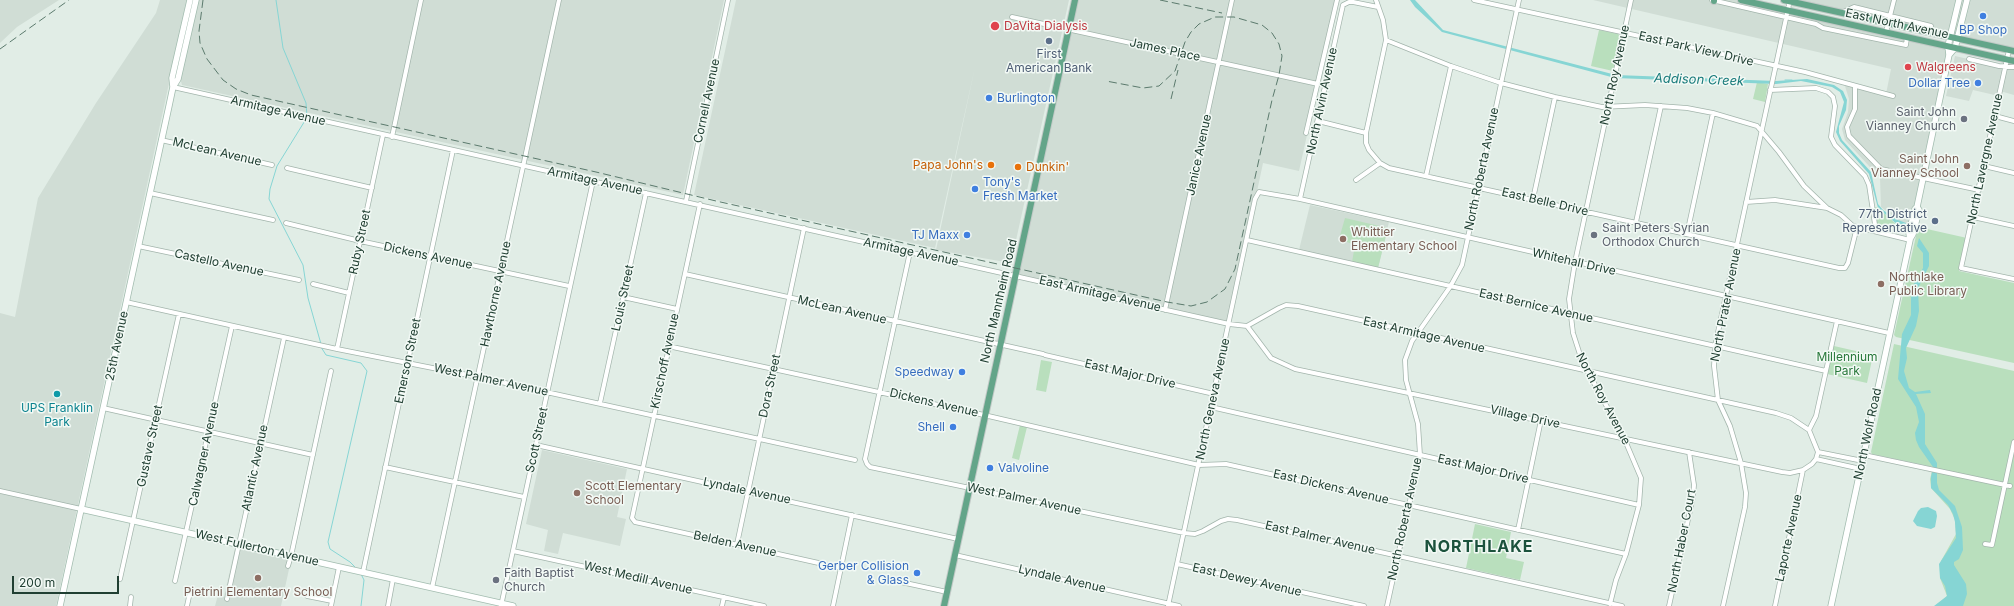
<!DOCTYPE html>
<html>
<head>
<meta charset="utf-8">
<style>
	body { margin:0 }
	#map { position:relative; width:2014px; height:606px; overflow:hidden; background:#e1ede6; font-family:Inter,sans-serif }
	canvas { display:block }
	.scale { position:absolute; left:12px; top:576px; width:107px; height:18px; box-sizing:border-box; border:2px solid #203f32; border-top:0; padding-left:5px; font-size:12px; line-height:14px; white-space:nowrap; color:#203f32; -webkit-text-stroke:3px #f2f9f5; paint-order:stroke }
</style>
</head>
<body>
<div id="map">
<canvas width="2014" height="606"></canvas>
<div class="scale">200 m</div>
</div>
<script>
const g = document.querySelector('canvas').getContext('2d');
g.lineJoin = 'round';
function fill(path, color) {
  g.fillStyle = color;
  g.fill(path, 'evenodd');
}
function shape(rows) {
  const path = new Path2D();
  for (const r of rows) {
    path.moveTo(r[0], r[1]);
    for (let i = 2; i < r.length; i += 2) path.lineTo(r[i], r[i + 1]);
  }
  return path;
}
function stroke(path, color, width, dash) {
  g.strokeStyle = color;
  g.lineWidth = width;
  g.lineCap = dash ? 'butt' : 'round';
  g.setLineDash(dash || []);
  g.stroke(path);
}
function label(font, color, halo, rows, align = 'center') {
  g.font = font + ' Inter,sans-serif';
  g.lineWidth = 3;
  g.setLineDash([]);
  g.textBaseline = 'middle';
  g.strokeStyle = halo;
  g.fillStyle = color;
  for (const [text, x, y, turn = 0] of rows) {
    g.save();
    g.translate(x, y);
    g.rotate((+turn || 0) * Math.PI / 180);
    g.textAlign = isNaN(turn) ? turn : align;
    if (halo) g.strokeText(text, 0, 0);
    g.fillText(text, 0, 0);
    g.restore();
  }
}
const built = shape([
	[0,0,59,0,17,27,0,43],
	[160,0,187,0,56,606,0,606,0,313,15,317,38,198,96,103,156,13],
	[198,0,724,0,683,195,182,85,180,78],
	[736,0,1069,0,1011,263,936,250,975,67,935,248,694,195],
	[1075,0,1337,0,1299,171,1263,163,1229,324,1016,275],
	[1593,0,1741,0,1951,47,1912,231,1881,207,1880,178,1845,140,1842,129,1848,112,1849,99,1844,83,1886,94,1891,69],
	[1784,0,2014,0,2014,51],
	[1955,56,1999,66,2014,67,2014,95,2000,91,1999,96,1973,90,1969,101,1946,96],
	[1310,205,1389,222,1378,268,1299,250],
	[542,450,627,469,617,517,626,519,620,546,563,533,558,554,544,551,548,530,526,524],
	[235,548,291,560,281,606,215,606,218,595,224,597]
]);
const green = shape([
	[1599,30,1618,34,1621,38,1613,71,1591,66],
	[1757,82,1768,84,1765,102,1753,99],
	[1877,207,1896,224,1900,230,1904,233,1878,230,1874,208],
	[1345,218,1388,228,1378,268,1352,262,1355,245,1339,239],
	[1918,227,1967,238,1959,271,2014,283,2014,363,1896,337,1894,335],
	[1894,344,2014,371,2014,606,1935,606,1947,596,1940,578,1941,561,1956,534,1955,520,1950,509,1931,488,1930,479,1933,467,1872,454,1871,452],
	[1834,346,1873,355,1867,383,1827,374],
	[1041,360,1052,362,1046,392,1036,390],
	[1020,425,1027,427,1019,460,1012,458],
	[1475,524,1511,532,1506,558,1524,562,1520,580,1466,568]
]);
const water = shape([
	[1410,0,1415,0,1443,30,1616,75,1776,81,1807,79,1834,85,1843,91,1847,100,1846,110,1839,126,1839,133,1842,140,1871,172,1878,204,1883,210,1898,220,1906,223,1904,229,1901,230,1899,226,1878,208,1869,174,1840,141,1836,132,1844,102,1840,92,1832,87,1801,81,1776,84,1615,78,1442,32,1415,7],
	[1919,238,1929,253,1929,266,1918,288,1919,311,1916,326,1906,348,1907,358,1904,371,1909,388,1915,392,1930,390,1931,393,1916,394,1925,414,1925,444,1937,463,1937,483,1939,490,1955,506,1962,527,1963,550,1959,559,1954,562,1954,565,1966,584,1967,594,1963,606,1934,606,1947,596,1945,586,1940,578,1939,564,1956,538,1955,522,1953,514,1948,505,1931,488,1931,477,1933,467,1919,447,1916,440,1915,433,1919,422,1916,407,1898,379,1902,334,1911,315,1911,289,1923,268,1923,253,1917,246],
	[1928,507,1936,511,1937,516,1935,527,1931,529,1917,526,1913,521,1918,511,1921,508]
]);
const stream = shape([
	[276,0,283,48,306,103,307,116],
	[1785,80,1792,80],
	[306,119,277,166,270,189,269,199,303,265,308,298,321,344],
	[321,347,326,355,361,363,367,371,328,542,330,549,350,562,356,568],
	[361,574,364,580,361,606]
]);
const street = shape([
	[1474,0,1805,72,1893,96],
	[1712,0,1816,24,1823,28,1906,45,1907,37],
	[1841,13,1854,7,1931,26,1930,33],
	[1012,17,1318,84],
	[1886,32,1894,0],
	[1386,40,1451,66,1501,83,1555,97,1602,107,1645,105,1687,108,1713,113,1757,126,1779,152,1804,186,1827,208,1841,215,1853,226,1910,240],
	[2009,50,1961,268,2014,279],
	[1969,59,1999,66,2014,67],
	[1855,86,1855,109,1847,127,1849,136,1881,169,1979,190],
	[173,87,1229,324,1247,326,1279,308,1286,305,1298,306,1776,413,1791,418,1809,430,1818,452,1816,459,1812,464,1803,470,1790,473,1782,472,1295,369,1271,358,1247,326],
	[1770,90,1816,88,1828,92,1833,97,1835,106,1831,137,1835,145,1865,176,1869,185,1876,231],
	[1995,116,2014,121],
	[1318,121,1366,133,1366,143,1369,150,1380,163,1389,168,1839,268,1845,268,1848,263,1857,227],
	[1306,133,1337,0],
	[1366,133,1386,40,1383,20,1376,0],
	[392,137,421,0],
	[161,140,272,165],
	[1984,166,2014,173],
	[287,168,372,188],
	[1426,176,1451,66],
	[1356,180,1380,163],
	[150,193,273,220],
	[1300,199,1343,5,1349,2,1353,2,1378,7],
	[1533,199,1555,97],
	[686,201,728,0],
	[1746,202,1775,200,1827,208],
	[700,204,632,518,635,522,841,568],
	[1973,217,2014,226],
	[1636,222,1661,106],
	[286,223,360,241,569,286],
	[1687,234,1713,113],
	[1247,240,1826,371],
	[138,246,299,280],
	[910,252,865,459,867,464,870,467,1184,533,1195,534,1203,531,1221,521,1228,519,1237,520,1622,606],
	[685,274,1043,354],
	[313,284,349,293],
	[623,297,677,309],
	[126,302,337,349,478,377,855,460],
	[1165,310,1232,0],
	[668,346,984,415,1199,465,1226,464,1626,554],
	[337,349,383,135],
	[1045,355,1214,394],
	[600,403,646,193],
	[1211,407,1639,505],
	[103,408,313,455],
	[1809,430,1816,416,1837,321],
	[536,445,958,539],
	[1818,452,1863,461],
	[1864,455,2010,486],
	[1816,459,1861,469],
	[385,467,524,497],
	[0,491,81,509],
	[1518,530,1541,420],
	[737,544,804,228],
	[1985,544,1992,545,2014,442],
	[513,551,764,606],
	[955,555,1179,606],
	[1177,564,1364,606],
	[288,566,291,556,331,371],
	[363,572,453,150],
	[120,579,179,314],
	[887,579,947,592],
	[175,581,232,326],
	[432,588,559,0],
	[307,596,332,601],
	[227,599,284,338],
	[1610,604,1616,580,1626,554,1639,505,1641,478,1624,438,1582,361,1573,333,1569,299,1575,262,1631,0],
	[130,606,131,597],
	[187,606,190,592],
	[331,606,339,567],
	[388,606,393,579],
	[501,606,593,181],
	[722,606,724,597],
	[833,606,852,515],
	[1168,606,1255,199,1259,192,1300,199,1889,333],
	[1387,606,1420,455,1418,424,1406,380,1405,360,1412,341,1450,287,1462,265,1519,0],
	[1669,606,1693,497,1694,485,1689,452],
	[1723,606,1745,507,1746,493,1741,463,1730,426,1718,400,1714,366,1715,346,1790,0],
	[1775,606,1803,470]
]);
const secondary = shape([
	[1949,55,1955,48,1967,0],
	[173,87,172,78,190,0],
	[1910,239,1913,234,1919,210,1917,207,1949,55,1948,46,1959,0],
	[81,509,513,606],
	[60,606,169,106,173,87,178,79,196,0],
	[1831,606,1910,240,1909,233,1915,209,1917,207]
]);
const primary = shape([
	[1714,0,1714,1],
	[1741,0,2014,61],
	[1784,0,2014,51],
	[944,606,1075,0]
]);
const rail = shape([
	[203,0,199,31,200,43,207,59,223,80,236,89,251,95,596,172,716,201,1167,302,1191,306,1207,302,1225,289,1235,269,1272,100,1279,75,1282,56,1279,44,1272,33,1262,25,1234,17,1215,17,1199,24,1191,32,1185,42,1175,71,1159,86,1143,88,1106,81],
	[1160,0,1222,13],
	[0,49,69,0],
	[1171,99,1178,70]
]);
const markers = [
	[1983,16,4,"#3f7fe0"],
	[995,26,5,"#e0444e"],
	[1049,41,4,"#5c6f8a"],
	[1908,67,4,"#e0444e"],
	[1978,83,4,"#3f7fe0"],
	[989,98,4,"#3f7fe0"],
	[1964,119,4,"#6b7280"],
	[991,165,4,"#e8710a"],
	[1967,166,4,"#8d6e63"],
	[1018,167,4,"#e8710a"],
	[975,189,4,"#3f7fe0"],
	[1935,221,4,"#5c6f8a"],
	[967,235,4,"#3f7fe0"],
	[1594,235,4,"#6b7280"],
	[1343,239,4,"#8d6e63"],
	[1881,284,4,"#8d6e63"],
	[962,372,4,"#3f7fe0"],
	[57,394,4,"#0f9aa8"],
	[953,427,4,"#3f7fe0"],
	[990,468,4,"#3f7fe0"],
	[577,493,4,"#8d6e63"],
	[917,573,4,"#3f7fe0"],
	[258,578,4,"#8d6e63"],
	[496,580,4,"#6b7280"]
];
const streetNames = [
	["East North Avenue",1897,24,12],
	["East Park View Drive",1696,49,13],
	["James Place",1165,50,12],
	["North Roy Avenue",1615,75,-78],
	["Cornell Avenue",707,101,-78],
	["North Alvin Avenue",1322,101,-78],
	["Armitage Avenue",278,111,13],
	["McLean Avenue",217,152,13],
	["Janice Avenue",1199,155,-78],
	["North Lavergne Avenue",1985,159,-78],
	["North Roberta Avenue",1482,169,-78],
	["Armitage Avenue",595,181,12],
	["East Belle Drive",1545,202,13],
	["Ruby Street",360,242,-78],
	["Armitage Avenue",911,252,12],
	["Dickens Avenue",428,256,12],
	["Whitehall Drive",1574,262,13],
	["Castello Avenue",219,263,12],
	["Hawthorne Avenue",496,294,-78],
	["East Armitage Avenue",1100,294,13],
	["Louis Street",623,298,-78],
	["North Mannheim Road",999,301,-77],
	["North Prater Avenue",1726,305,-79],
	["East Bernice Avenue",1536,306,13],
	["McLean Avenue",842,310,13],
	["East Armitage Avenue",1424,335,13],
	["25th Avenue",117,346,-78],
	["Emerson Street",408,361,-78],
	["Kirschoff Avenue",665,361,-78],
	["East Major Drive",1130,374,13],
	["West Palmer Avenue",491,380,12],
	["Dora Street",770,386,-78],
	["North Geneva Avenue",1213,399,-78],
	["North Roy Avenue",1603,399,62],
	["Dickens Avenue",934,403,13],
	["Village Drive",1525,417,12],
	["North Wolf Road",1868,434,-78],
	["Scott Street",537,440,-78],
	["Gustave Street",150,446,-78],
	["Calwagner Avenue",204,454,-78],
	["Atlantic Avenue",255,468,-78],
	["East Major Drive",1483,469,13],
	["East Dickens Avenue",1331,487,13],
	["Lyndale Avenue",747,491,12],
	["West Palmer Avenue",1024,499,12],
	["North Roberta Avenue",1405,519,-78],
	["East Palmer Avenue",1320,538,13],
	["Laporte Avenue",1789,538,-78],
	["North Haber Court",1682,541,-79],
	["Belden Avenue",735,544,12],
	["West Fullerton Avenue",257,548,13],
	["West Medill Avenue",638,578,13],
	["Lyndale Avenue",1062,579,13],
	["East Dewey Avenue",1247,580,13]
];
const healthNames = [
	["DaVita Dialysis",1004,26],
	["Walgreens",1916,67]
];
const shopNames = [
	["BP Shop",1983,30,"center"],
	["Dollar Tree",1970,83],
	["Burlington",997,98,"left"],
	["Tony's",983,182,"left"],
	["Fresh Market",983,196,"left"],
	["TJ Maxx",959,235],
	["Speedway",954,372],
	["Shell",945,427],
	["Valvoline",998,468,"left"],
	["Gerber Collision",909,566],
	["& Glass",909,580]
];
const serviceNames = [
	["First",1049,54],
	["American Bank",1049,68],
	["77th District",1927,214,"right"],
	["Representative",1927,228,"right"]
];
const worshipNames = [
	["Saint John",1956,112,"right"],
	["Vianney Church",1956,126,"right"],
	["Saint Peters Syrian",1602,228],
	["Orthodox Church",1602,242],
	["Faith Baptist",504,573],
	["Church",504,587]
];
const educationNames = [
	["Saint John",1959,159,"right"],
	["Vianney School",1959,173,"right"],
	["Whittier",1351,232],
	["Elementary School",1351,246],
	["Northlake",1889,277],
	["Public Library",1889,291],
	["Scott Elementary",585,486],
	["School",585,500],
	["Pietrini Elementary School",258,592,"center"]
];
const foodNames = [
	["Papa John's",983,165],
	["Dunkin'",1026,167,"left"]
];
const parkNames = [
	["Millennium",1847,357],
	["Park",1847,371]
];
const cultureNames = [
	["UPS Franklin",57,408],
	["Park",57,422]
];
const waterNames = [
	["Addison Creek",1699,80,2]
];
const districtNames = [
	["NORTHLAKE",1479,547]
];
fill(built, '#d0ddd5');
fill(green, '#b9dfbd');
fill(water, '#86d5d4');
stroke(stream, '#86d5d4', 1);
stroke(street, '#a3b5ac', 5.5);
stroke(secondary, '#a2bcaf', 7);
stroke(primary, '#c1c9c6', 8);
stroke(street, '#fff', 4);
stroke(secondary, '#fff', 5.5);
stroke(primary, '#63a589', 6);
stroke(rail, '#5b7a6d', 1, [8, 4]);
for (const [x, y, r, color] of markers) {
  const dot = new Path2D();
  dot.arc(x, y, r, 0, 2 * Math.PI);
  g.fillStyle = color;
  g.fill(dot);
  stroke(dot, '#f2f9f5', 1.5);
}
label('12px', '#203f32', '#f2f9f5', streetNames);
label('12px', '#be3a42', '#f2f9f5', healthNames, 'left');
label('12px', '#366cbe', '#f2f9f5', shopNames, 'right');
label('12px', '#4e5e75', '#f2f9f5', serviceNames);
label('12px', '#5b616d', '#f2f9f5', worshipNames, 'left');
label('12px', '#785e54', '#f2f9f5', educationNames, 'left');
label('12px', '#c56008', '#f2f9f5', foodNames, 'right');
label('12px', '#28783a', '#f2f9f5', parkNames);
label('12px', '#0d838f', '#f2f9f5', cultureNames);
label('italic 13px', '#177a7a', '#f2f9f5', waterNames);
g.letterSpacing = '1px';
label('bold 16px', '#1b523c', '#f2f9f5', districtNames);
g.letterSpacing = '0px';
</script>
</body>
</html>
